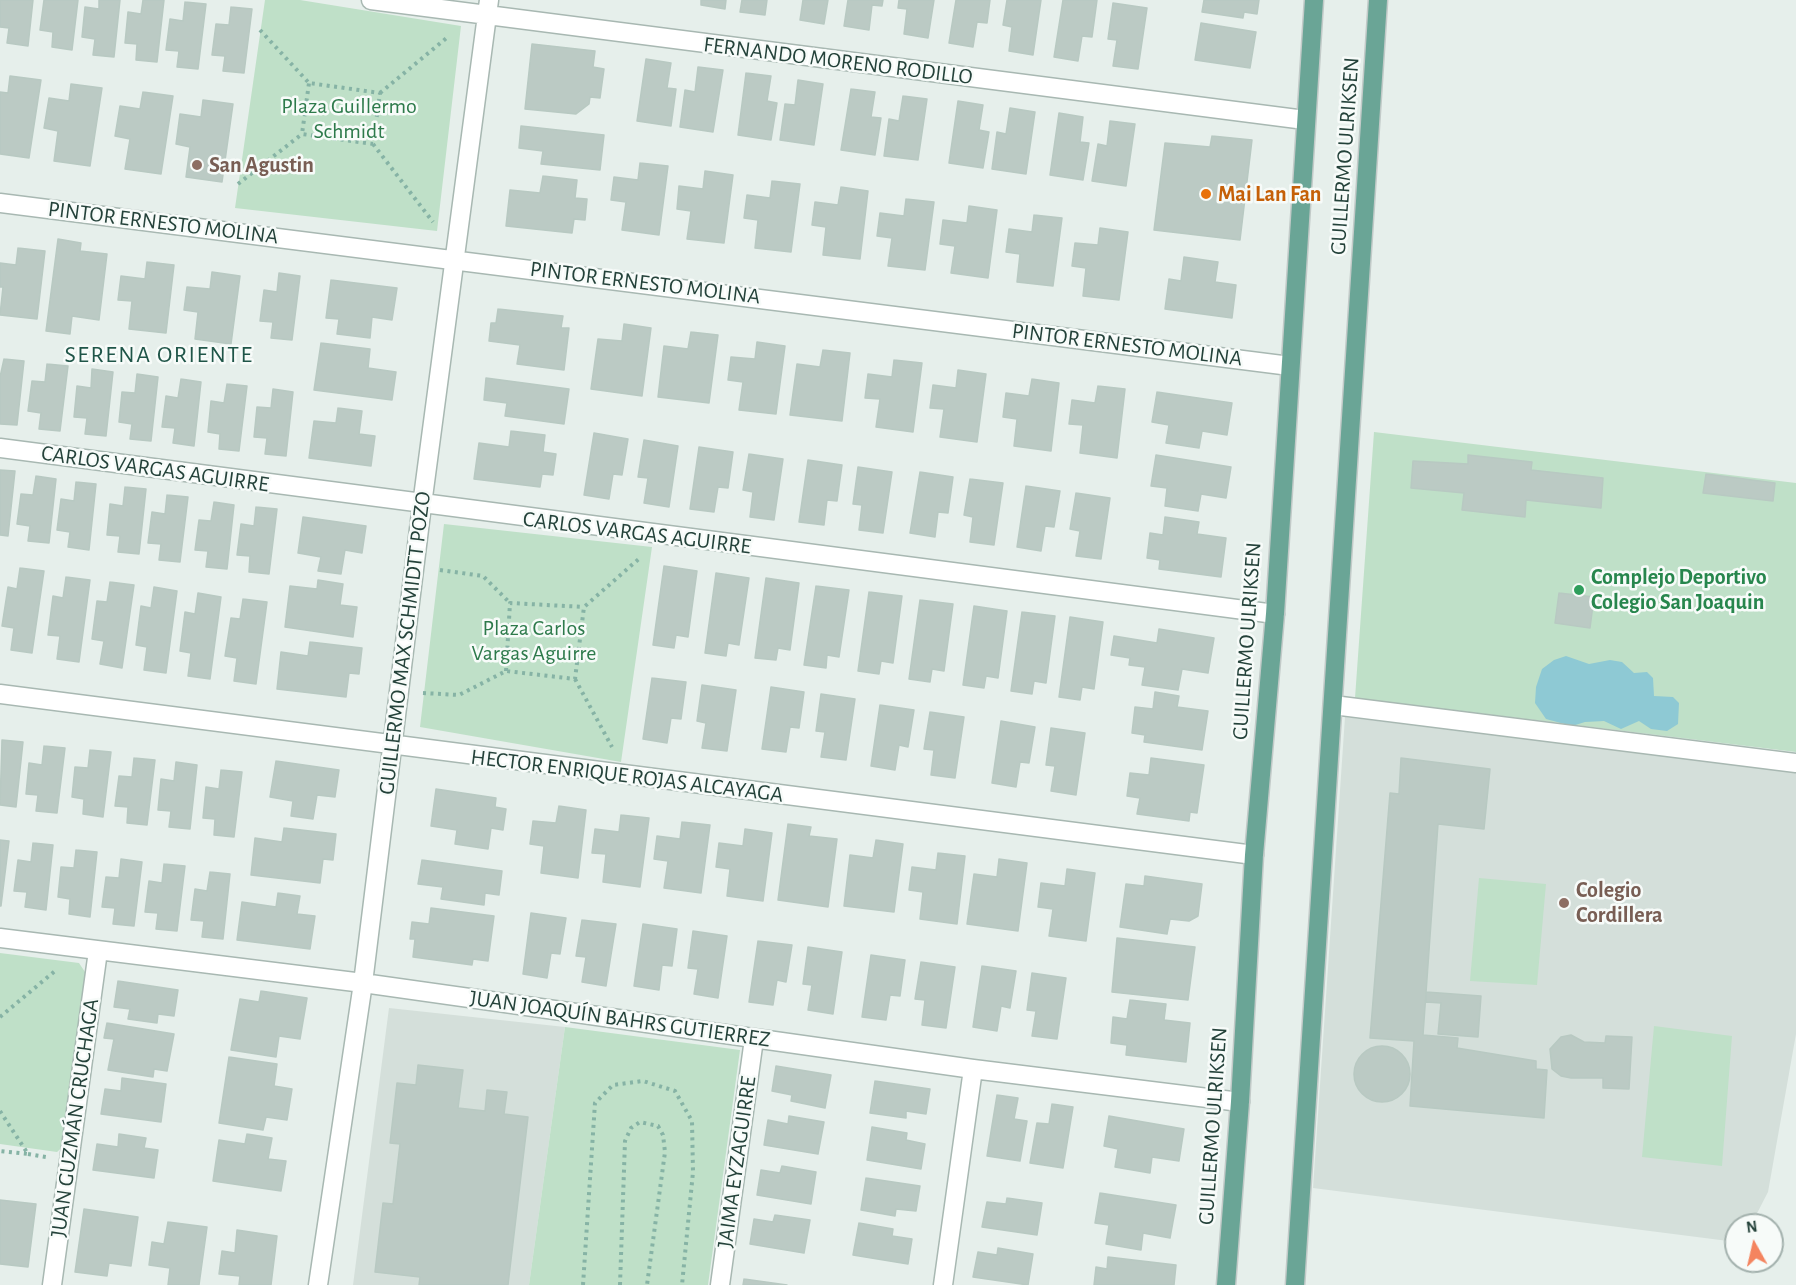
<!DOCTYPE html>
<html>
<head>
<meta charset="utf-8">
<style>
	body { margin:0 }
	#map { position:relative; width:1796px; height:1285px; overflow:hidden; background:#e6efeb; font-family:"Alegreya Sans",sans-serif }
	canvas { display:block }
	.north { position:absolute; left:1724px; top:1213px; width:60px; height:60px; box-sizing:border-box; background:#f7fbf9; border:2px solid #a3b1ad; border-radius:50%; rotate:352deg; font-size:16px; font-weight:700; line-height:24px; text-align:center; color:#24423a }
	.north::after { content:''; display:block; margin:auto; width:21px; height:27px; background:#f4845f; clip-path:polygon(50% 0,100% 100%,50% 72%,0 100%) }
</style>
</head>
<body>
<div id="map">
<canvas width="1796" height="1285"></canvas>
<div class="north">N</div>
</div>
<script>
const g = document.querySelector('canvas').getContext('2d');
g.lineJoin = 'round';
function fill(path, color) {
  g.fillStyle = color;
  g.fill(path, 'evenodd');
}
function shape(rows) {
  const path = new Path2D();
  for (const r of rows) {
    if (r.length === 3) {
      path.moveTo(r[0] + r[2], r[1]);
      path.arc(r[0], r[1], r[2], 0, 2 * Math.PI);
      continue;
    }
    path.moveTo(r[0], r[1]);
    for (let i = 2; i < r.length; i += 2) path.lineTo(r[i], r[i + 1]);
  }
  return path;
}
function stroke(path, color, width, dash) {
  g.strokeStyle = color;
  g.lineWidth = width;
  g.lineCap = dash ? 'butt' : 'round';
  g.setLineDash(dash || []);
  g.stroke(path);
}
function label(font, color, halo, rows, align = 'center') {
  g.font = font + ' "Alegreya Sans",sans-serif';
  g.lineWidth = 5;
  g.setLineDash([]);
  g.textBaseline = 'middle';
  g.strokeStyle = halo;
  g.fillStyle = color;
  for (const [text, x, y, turn = 0] of rows) {
    g.save();
    g.translate(x, y);
    g.rotate((+turn || 0) * Math.PI / 180);
    g.textAlign = isNaN(turn) ? turn : align;
    if (halo) g.strokeText(text, 0, 0);
    g.fillText(text, 0, 0);
    g.restore();
  }
}
const built = shape([
	[1345,717,1796,772,1796,1034,1768,1192,1751,1225,1736,1225,1736,1242,1313,1188],
	[389,1008,565,1027,529,1285,353,1285]
]);
const green = shape([
	[265,0,300,0,461,26,437,231,235,208],
	[1374,432,1796,483,1796,752,1355,698],
	[444,524,652,547,621,762,420,727],
	[1479,878,1546,884,1537,985,1470,981],
	[0,953,79,963,89,978,68,1142,57,1152,0,1144],
	[1654,1026,1732,1036,1722,1166,1642,1157],
	[565,1027,740,1050,708,1285,529,1285]
]);
const water = shape([
	[1566,656,1589,664,1610,660,1622,662,1634,673,1647,672,1653,678,1654,696,1673,697,1679,703,1678,724,1667,731,1651,729,1639,721,1621,729,1604,721,1585,722,1572,726,1546,719,1535,703,1536,687,1542,669,1554,660]
]);
const building = shape([
	[0,0,33,0,28,46,7,43,9,28,0,27,0,0],
	[44,0,78,0,72,50,52,47,53,32,40,30,44,0],
	[99,0,120,0,114,57,93,55,95,39,82,37,85,7,99,9,99,0],
	[143,0,164,0,157,62,136,60,137,44,125,43,128,12,141,14,143,0],
	[701,0,726,0,725,9,701,5,701,0],
	[742,0,767,0,765,15,740,12,742,0],
	[803,0,828,0,824,24,800,20,803,0],
	[848,0,883,0,882,6,872,5,869,30,844,26,848,0],
	[899,0,934,0,928,38,904,34,907,9,898,8,899,0],
	[956,0,990,0,987,23,977,22,973,47,949,43,956,0],
	[1007,0,1041,0,1033,55,1009,51,1012,27,1003,25,1007,0],
	[1063,0,1097,0,1092,37,1082,36,1078,61,1054,57,1063,0],
	[1204,0,1259,0,1257,14,1244,12,1243,18,1202,12,1204,0],
	[185,2,206,4,198,69,177,67,179,51,166,50,170,19,183,21,185,2],
	[1113,3,1147,8,1138,69,1113,66,1117,40,1108,39,1113,3],
	[231,7,252,9,244,73,223,71,225,56,212,55,216,24,229,25,231,7],
	[1201,23,1256,32,1250,68,1195,60,1201,23],
	[532,44,595,51,593,67,604,69,600,98,590,97,589,104,576,114,525,109,532,44],
	[646,59,671,63,667,88,676,89,671,126,637,121,646,59],
	[698,67,723,70,713,132,680,127,685,90,695,92,698,67],
	[746,73,771,76,767,101,777,103,771,140,738,135,746,73],
	[10,76,41,80,29,158,0,154,0,92,8,93,10,76],
	[798,80,823,84,814,145,780,140,785,104,795,105,798,80],
	[71,84,102,88,90,166,54,161,58,131,44,128,49,98,69,101,71,84],
	[851,89,875,92,871,117,881,118,875,155,841,150,851,89],
	[143,92,173,96,161,174,125,169,130,139,115,136,120,106,140,109,143,92],
	[903,96,927,99,918,160,884,156,889,119,899,121,903,96],
	[203,100,233,104,222,182,186,177,190,147,176,144,180,114,201,117,203,100],
	[958,101,983,105,979,130,989,132,983,168,949,163,958,101],
	[1010,108,1035,112,1026,174,992,169,997,132,1006,134,1010,108],
	[1059,113,1083,117,1080,142,1089,143,1083,180,1050,175,1059,113],
	[1110,121,1135,124,1126,186,1092,181,1098,144,1107,146,1110,121],
	[521,126,604,135,600,170,541,164,543,151,519,148,521,126],
	[1212,136,1252,140,1240,240,1154,230,1165,143,1210,147,1212,136],
	[640,163,668,166,659,235,622,230,626,202,611,200,614,177,638,180,640,163],
	[705,171,733,175,724,243,687,239,691,211,677,209,679,186,703,189,705,171],
	[543,176,577,180,575,198,587,199,585,220,574,219,572,233,506,226,510,190,540,193,543,176],
	[772,181,800,184,791,252,755,248,758,220,744,218,747,195,770,198,772,181],
	[841,187,868,191,860,259,823,255,826,227,812,225,815,202,838,205,841,187],
	[906,199,934,202,925,270,888,266,892,238,877,236,880,213,904,216,906,199],
	[969,206,997,210,988,278,951,273,955,246,940,244,943,220,967,223,969,206],
	[1034,215,1062,218,1053,286,1017,282,1020,254,1006,252,1009,229,1032,232,1034,215],
	[1100,228,1128,232,1119,300,1083,296,1086,268,1072,266,1075,243,1098,245,1100,228],
	[58,239,81,243,80,251,107,254,99,320,72,316,70,334,46,331,58,239],
	[18,248,45,251,37,319,0,315,3,287,0,287,0,263,16,265,18,248],
	[1184,257,1218,262,1215,282,1236,285,1232,318,1165,309,1169,279,1181,281,1184,257],
	[147,262,174,265,166,333,129,329,132,301,118,300,121,276,145,279,147,262],
	[212,272,240,276,231,344,195,339,198,312,184,310,187,287,210,289,212,272],
	[279,273,300,276,292,340,271,338,273,322,260,321,264,290,277,292,279,273],
	[331,280,397,288,392,320,372,317,370,338,337,334,339,319,326,318,331,280],
	[498,309,563,316,561,328,569,328,564,370,517,364,520,345,489,341,491,323,496,323,498,309],
	[624,324,651,328,642,396,591,389,598,339,622,341,624,324],
	[691,332,718,335,709,403,658,397,664,346,688,349,691,332],
	[757,342,785,346,776,414,739,410,743,382,728,380,731,357,755,359,757,342],
	[321,343,370,349,368,368,396,372,392,400,314,390,321,343],
	[823,350,850,353,842,421,790,415,797,364,820,367,823,350],
	[4,359,24,361,17,425,0,424,0,377,4,359],
	[894,360,922,363,913,432,876,427,880,399,865,398,868,374,892,377,894,360],
	[47,364,68,366,60,431,39,429,41,413,28,411,32,381,45,382,47,364],
	[92,369,113,372,106,436,85,434,87,418,74,417,77,386,91,388,92,369],
	[958,370,986,374,977,442,940,437,944,409,930,408,933,385,956,388,958,370],
	[137,374,158,377,151,441,130,439,132,424,119,422,122,392,135,393,137,374],
	[486,378,569,389,564,424,505,416,507,403,484,400,486,378],
	[181,379,201,382,194,446,173,443,175,428,162,427,166,396,178,398,181,379],
	[1032,379,1059,383,1051,451,1014,446,1017,419,1003,417,1006,393,1029,396,1032,379],
	[227,384,247,386,239,451,219,449,220,434,208,432,211,401,224,403,227,384],
	[1098,386,1125,389,1117,458,1080,453,1083,425,1069,424,1072,400,1095,403,1098,386],
	[273,389,293,392,286,456,265,454,267,438,254,437,257,407,271,408,273,389],
	[1157,392,1232,403,1227,435,1202,431,1199,448,1166,443,1169,425,1152,422,1157,392],
	[338,408,362,411,359,434,375,436,371,466,309,458,314,421,336,423,338,408],
	[511,431,545,435,543,452,556,454,553,475,542,474,540,487,474,479,479,443,509,447,511,431],
	[594,433,628,439,622,475,613,474,609,499,584,495,594,433],
	[644,440,678,446,669,507,644,503,648,478,638,477,644,440],
	[699,447,733,452,728,488,718,487,714,512,690,509,699,447],
	[749,454,783,459,774,520,750,517,753,492,743,490,749,454],
	[1156,455,1231,467,1226,498,1201,494,1198,511,1165,506,1167,488,1151,486,1156,455],
	[1468,455,1532,462,1531,470,1603,478,1601,508,1526,500,1525,517,1462,510,1464,493,1411,488,1413,461,1468,464,1468,455],
	[808,460,842,465,837,501,827,500,824,525,799,522,808,460],
	[858,467,892,472,883,533,859,530,862,505,853,504,858,467],
	[0,470,15,471,8,536,0,535,0,470],
	[920,472,953,477,948,513,938,512,935,537,910,533,920,472],
	[1706,474,1775,483,1773,501,1703,493,1706,474],
	[36,476,56,479,49,543,28,541,30,526,17,524,21,494,33,495,36,476],
	[970,479,1003,483,994,545,970,542,973,517,964,515,970,479],
	[76,482,96,484,89,550,68,547,70,532,57,530,61,499,74,501,76,482],
	[1026,486,1060,491,1054,527,1045,526,1041,551,1017,547,1026,486],
	[125,487,146,489,139,554,118,552,120,536,107,535,110,504,123,506,125,487],
	[1076,493,1110,498,1101,559,1076,556,1080,531,1070,529,1076,493],
	[167,495,188,497,180,562,159,560,161,544,148,543,152,512,165,514,167,495],
	[214,502,234,505,227,569,206,567,208,551,195,550,199,520,211,521,214,502],
	[256,507,277,509,269,574,249,572,250,556,237,555,241,524,254,526,256,507],
	[303,517,366,526,362,553,345,550,341,574,318,571,321,557,298,553,303,517],
	[1165,517,1199,522,1197,534,1226,538,1221,577,1159,569,1160,560,1147,558,1150,533,1163,535,1165,517],
	[664,566,697,571,688,637,676,635,674,648,653,645,664,566],
	[20,568,44,571,32,653,11,650,14,628,2,626,8,587,17,589,20,568],
	[716,573,749,578,739,645,728,643,726,656,705,653,716,573],
	[66,577,90,580,79,662,57,659,60,636,48,635,53,596,63,598,66,577],
	[766,578,799,583,790,650,778,648,776,660,755,658,766,578],
	[318,580,343,584,340,605,357,607,353,637,285,627,290,586,317,589,318,580],
	[110,582,134,585,122,668,100,664,104,641,92,639,97,601,107,602,110,582],
	[816,586,849,590,839,657,827,655,826,668,804,665,816,586],
	[154,587,177,591,166,673,144,670,147,647,136,645,141,606,151,608,154,587],
	[869,592,902,596,893,663,881,661,879,674,858,671,869,592],
	[198,593,221,597,210,679,188,676,191,653,180,651,185,612,195,614,198,593],
	[1559,593,1594,597,1590,628,1555,623,1559,593],
	[243,599,267,602,256,684,234,681,237,658,225,656,231,618,240,619,243,599],
	[920,600,953,604,944,671,932,669,930,682,909,679,920,600],
	[974,606,1007,611,998,678,986,676,984,688,963,685,974,606],
	[1022,612,1055,616,1046,683,1034,681,1032,694,1011,691,1022,612],
	[1070,617,1103,622,1094,689,1082,687,1080,700,1059,697,1070,617],
	[1159,629,1214,638,1208,673,1182,669,1178,690,1142,685,1145,667,1129,665,1130,658,1111,655,1114,636,1157,643,1159,629],
	[310,642,362,648,359,674,349,673,346,697,277,689,281,652,308,656,310,642],
	[652,678,686,682,681,719,671,718,667,743,643,739,652,678],
	[702,685,736,690,727,751,702,748,706,723,697,721,702,685],
	[771,687,804,692,799,728,790,727,786,752,762,749,771,687],
	[1155,692,1179,696,1177,707,1208,711,1202,750,1144,742,1145,735,1132,733,1135,707,1153,709,1155,692],
	[821,694,855,699,846,760,821,757,825,732,816,731,821,694],
	[880,705,914,710,908,747,899,745,895,770,871,766,880,705],
	[930,712,964,717,955,778,931,775,934,750,924,749,930,712],
	[1001,721,1035,727,1029,763,1020,762,1016,787,992,783,1001,721],
	[1051,728,1085,733,1076,795,1051,791,1055,766,1046,765,1051,728],
	[2,740,23,742,16,807,0,805,2,740],
	[44,746,65,748,57,813,36,811,38,795,26,794,29,763,42,765,44,746],
	[90,750,111,752,103,817,83,814,84,799,72,797,75,767,88,768,90,750],
	[134,758,155,760,147,825,127,823,128,807,115,806,119,776,132,777,134,758],
	[1151,758,1204,765,1197,813,1190,812,1189,821,1137,814,1140,798,1127,796,1130,773,1149,775,1151,758],
	[1401,758,1490,769,1484,829,1438,824,1423,1035,1458,1038,1457,1048,1536,1061,1536,1069,1547,1070,1544,1118,1410,1106,1414,1041,1370,1038,1390,793,1399,794,1401,758],
	[276,761,339,770,335,797,317,795,313,819,291,816,293,801,270,797,276,761],
	[176,762,197,765,190,829,169,827,171,811,158,810,161,779,174,781,176,762],
	[221,770,242,772,234,837,214,835,215,819,203,818,206,787,219,789,221,770],
	[436,789,496,798,495,807,506,809,503,830,491,828,488,849,455,844,457,830,431,826,436,789],
	[559,806,586,810,578,878,541,873,544,846,530,844,533,821,556,823,559,806],
	[621,815,649,818,640,887,603,882,606,854,592,853,595,829,619,832,621,815],
	[682,822,710,825,701,893,664,888,668,861,654,859,657,836,680,839,682,822],
	[788,824,811,827,809,836,837,839,828,907,778,900,788,824],
	[284,828,336,834,333,860,323,859,320,883,251,875,255,838,282,842,284,828],
	[745,829,772,833,763,901,727,896,730,869,716,867,719,843,743,846,745,829],
	[0,840,9,841,1,906,0,906,0,840],
	[876,840,903,844,894,912,844,906,850,855,873,858,876,840],
	[33,843,53,845,46,910,25,907,27,892,14,891,18,860,31,862,33,843],
	[76,850,97,852,90,917,69,914,70,899,58,897,61,867,74,868,76,850],
	[938,853,965,856,957,924,920,919,923,892,909,890,912,867,936,870,938,853],
	[121,859,142,862,134,926,113,924,115,908,102,907,106,877,119,878,121,859],
	[999,859,1027,863,1018,931,967,924,974,874,997,877,999,859],
	[422,860,502,871,499,895,485,893,484,905,441,899,443,887,418,884,422,860],
	[164,864,185,866,177,931,156,929,158,913,145,912,149,881,162,883,164,864],
	[1067,869,1095,873,1086,941,1049,936,1053,909,1038,907,1041,883,1065,886,1067,869],
	[210,872,230,874,223,939,202,937,204,921,191,920,195,889,207,891,210,872],
	[1145,876,1202,884,1198,916,1189,921,1170,919,1167,934,1120,927,1126,884,1144,886,1145,876],
	[278,893,300,896,297,914,315,916,310,949,237,940,242,902,276,907,278,893],
	[431,908,494,916,488,961,473,959,472,965,413,957,415,939,410,939,412,922,429,924,431,908],
	[531,913,566,918,560,954,551,953,547,978,523,974,531,913],
	[582,920,616,924,606,986,582,982,586,957,576,956,582,920],
	[643,924,677,929,672,966,662,965,659,990,634,986,643,924],
	[693,931,727,936,718,998,694,994,698,969,688,968,693,931],
	[1117,938,1195,947,1188,1000,1112,992,1117,938],
	[758,941,792,945,786,982,777,980,773,1005,749,1002,758,941],
	[808,947,842,952,833,1014,808,1010,812,985,803,984,808,947],
	[871,955,905,960,900,996,890,995,886,1020,862,1017,871,955],
	[921,962,955,967,946,1028,922,1025,925,1000,915,999,921,962],
	[982,966,1016,971,1010,1008,1001,1006,997,1031,973,1027,982,966],
	[1032,973,1066,978,1057,1039,1032,1036,1036,1011,1027,1010,1032,973],
	[118,981,178,990,174,1016,158,1014,157,1023,128,1019,130,1009,114,1007,118,981],
	[261,991,307,998,300,1039,279,1036,276,1057,231,1050,240,999,259,1002,261,991],
	[1426,992,1481,996,1478,1037,1438,1034,1441,1003,1426,1002,1426,992],
	[1130,1000,1166,1004,1164,1020,1190,1023,1186,1062,1126,1055,1127,1045,1111,1043,1113,1017,1127,1019,1130,1000],
	[107,1023,174,1034,167,1071,154,1069,153,1077,108,1070,114,1039,104,1038,107,1023],
	[1571,1035,1584,1042,1605,1043,1606,1036,1632,1037,1629,1089,1603,1088,1603,1078,1571,1078,1561,1076,1552,1069,1550,1049,1561,1037,1571,1035],
	[1382,1074,28],
	[229,1057,277,1064,274,1086,292,1089,287,1120,266,1117,263,1130,219,1123,229,1057],
	[418,1065,463,1070,458,1108,485,1111,487,1090,507,1092,504,1114,528,1117,508,1285,419,1285,420,1277,375,1272,383,1203,393,1204,400,1144,390,1143,397,1083,416,1085,418,1065],
	[776,1066,831,1075,825,1108,791,1101,792,1095,772,1091,776,1066],
	[122,1078,166,1084,161,1122,101,1114,105,1089,121,1091,122,1078],
	[875,1081,930,1089,926,1114,906,1111,906,1118,870,1113,875,1081],
	[997,1095,1018,1098,1014,1119,1027,1121,1020,1161,987,1156,997,1095],
	[1052,1104,1073,1107,1063,1168,1030,1163,1037,1123,1049,1124,1052,1104],
	[789,1116,824,1122,818,1154,764,1145,768,1120,788,1124,789,1116],
	[1109,1116,1184,1129,1179,1161,1152,1157,1150,1173,1115,1167,1118,1149,1104,1146,1109,1116],
	[872,1127,907,1133,906,1140,925,1144,921,1169,867,1160,872,1127],
	[119,1134,146,1138,144,1148,158,1150,154,1178,93,1170,97,1144,118,1147,119,1134],
	[247,1134,272,1138,268,1159,286,1161,281,1191,213,1181,219,1140,245,1144,247,1134],
	[782,1166,816,1172,811,1204,757,1195,761,1170,780,1173,782,1166],
	[866,1178,920,1186,916,1211,896,1209,895,1216,861,1210,866,1178],
	[1100,1193,1176,1205,1170,1238,1143,1233,1141,1250,1106,1244,1109,1225,1095,1223,1100,1193],
	[1007,1198,1042,1203,1037,1235,982,1227,987,1202,1006,1204,1007,1198],
	[0,1200,36,1204,28,1267,0,1264,0,1200],
	[84,1209,138,1217,131,1266,109,1263,107,1276,75,1272,84,1209],
	[775,1215,810,1220,804,1253,750,1244,754,1219,773,1222,775,1215],
	[168,1222,207,1227,199,1285,168,1285,170,1268,149,1265,152,1242,164,1244,168,1222],
	[859,1223,893,1229,892,1236,912,1239,908,1264,853,1255,859,1223],
	[237,1230,277,1236,271,1285,239,1285,240,1276,219,1274,222,1251,235,1253,237,1230],
	[998,1248,1033,1254,1028,1285,973,1277,978,1252,997,1255,998,1248],
	[1108,1257,1176,1265,1174,1285,1094,1285,1096,1267,1107,1269,1108,1257],
	[744,1279,787,1285,743,1285,744,1279]
]);
const path = shape([
	[260,30,309,83,380,93,373,144,302,134,309,83],
	[380,93,449,36],
	[373,144,433,222],
	[238,184,302,134],
	[440,570,483,576,510,603],
	[506,671,510,603,584,607],
	[575,679,612,747],
	[423,693,459,695,506,671,575,679,584,607,641,557],
	[0,1017,55,971],
	[0,1111,28,1154,0,1151],
	[28,1154,46,1157],
	[583,1285,595,1103,613,1085,643,1081,675,1091,692,1121,693,1172,682,1285],
	[620,1285,625,1141,631,1128,640,1122,658,1126,663,1135,665,1152,647,1285]
]);
const minor = shape([
	[371,0,1305,120],
	[0,203,1290,366],
	[0,448,1275,614],
	[0,694,1254,855],
	[1333,705,1796,763],
	[0,938,363,983,973,1069,1240,1102],
	[52,1285,98,951],
	[318,1285,363,983,422,505,489,0],
	[720,1285,754,1039],
	[943,1285,973,1069]
]);
const major = shape([
	[1226,1285,1240,1102,1254,855,1275,614,1314,0],
	[1295,1285,1378,0]
]);
const markers = [
	[197,165,6,"#8d6e63"],
	[1206,194,6,"#e8710a"],
	[1579,590,6,"#2e9e5b"],
	[1564,903,6,"#8d6e63"]
];
const streetNames = [
	["FERNANDO MORENO RODILLO",838,61,7],
	["GUILLERMO ULRIKSEN",1345,156,-86],
	["PINTOR ERNESTO MOLINA",163,223,7],
	["PINTOR ERNESTO MOLINA",645,283,7],
	["PINTOR ERNESTO MOLINA",1127,345,7],
	["CARLOS VARGAS AGUIRRE",155,469,8],
	["CARLOS VARGAS AGUIRRE",637,533,7],
	["GUILLERMO ULRIKSEN",1247,641,-86],
	["GUILLERMO MAX SCHMIDTT POZO",405,643,-83],
	["HECTOR ENRIQUE ROJAS ALCAYAGA",627,776,7],
	["JUAN JOAQUÍN BAHRS GUTIERREZ",620,1019,8],
	["JUAN GUZMÁN CRUCHAGA",75,1118,-82],
	["GUILLERMO ULRIKSEN",1213,1126,-86],
	["JAIMA EYZAGUIRRE",737,1162,-82]
];
const parkNames = [
	["Plaza Guillermo",349,106],
	["Schmidt",349,131],
	["Plaza Carlos",534,628],
	["Vargas Aguirre",534,653]
];
const educationNames = [
	["San Agustin",209,165],
	["Colegio",1576,890],
	["Cordillera",1576,915]
];
const foodNames = [
	["Mai Lan Fan",1218,194]
];
const leisureNames = [
	["Complejo Deportivo",1591,577],
	["Colegio San Joaquin",1591,602]
];
const neighbourhoodNames = [
	["SERENA ORIENTE",159,355]
];
fill(built, '#d4dfda');
fill(green, '#bfe0c8');
fill(water, '#8ec9d4');
fill(building, '#bbcac4');
stroke(building, '#b8c9c2', 1.5);
stroke(minor, '#a8b8b2', 21);
stroke(major, '#c2cac8', 21);
stroke(path, '#86b3a5', 4, [3, 4.5]);
stroke(minor, '#fff', 18);
stroke(major, '#6aa596', 18);
for (const [x, y, r, color] of markers) {
  const dot = new Path2D();
  dot.arc(x, y, r, 0, 2 * Math.PI);
  g.fillStyle = color;
  g.fill(dot);
  stroke(dot, '#f7fbf9', 2);
}
label('22px', '#24423a', '#f7fbf9', streetNames);
label('22px', '#2d7a4b', '#f7fbf9', parkNames);
label('bold 22px', '#785e54', '#f7fbf9', educationNames, 'left');
label('bold 22px', '#c56008', '#f7fbf9', foodNames, 'left');
label('bold 22px', '#27864d', '#f7fbf9', leisureNames, 'left');
g.letterSpacing = '1.5px';
label('24px', '#1f5548', '#f7fbf9', neighbourhoodNames);
g.letterSpacing = '0px';
</script>
</body>
</html>
